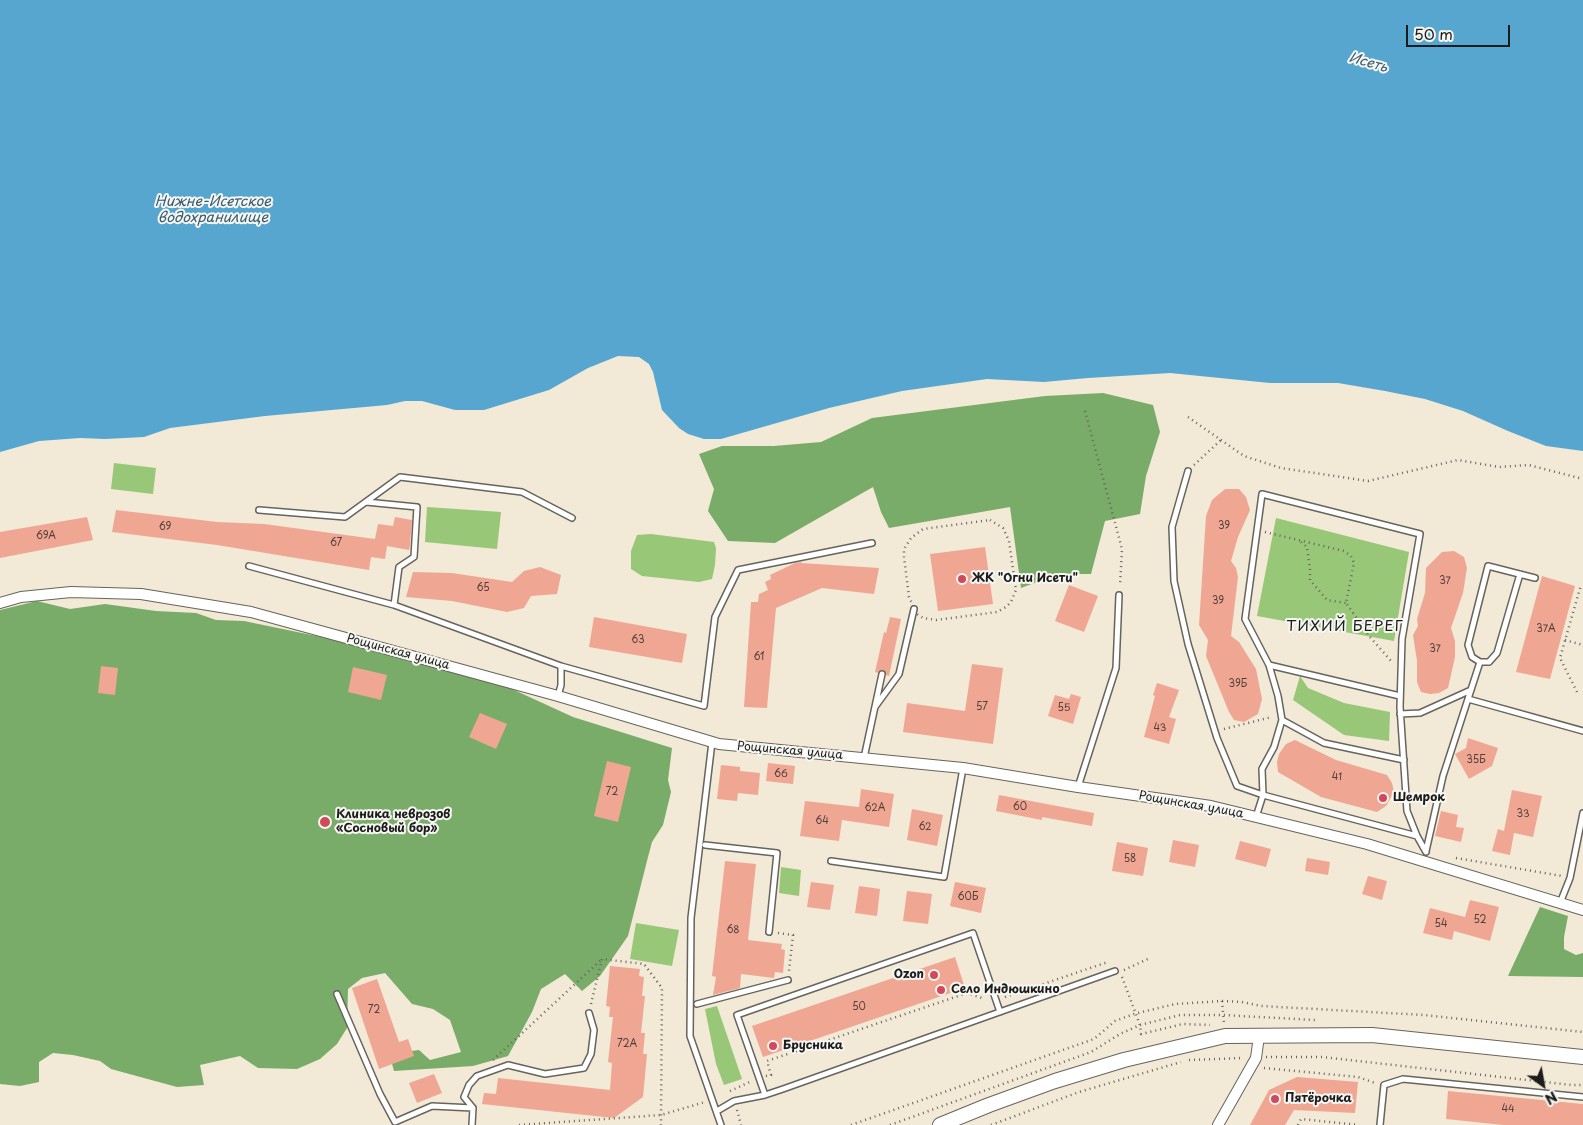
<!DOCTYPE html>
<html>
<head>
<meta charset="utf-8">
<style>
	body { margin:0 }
	#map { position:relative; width:1583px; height:1125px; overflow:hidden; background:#f2e9d6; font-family:"Playpen Sans",sans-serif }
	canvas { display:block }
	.north { position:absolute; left:1518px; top:1060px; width:50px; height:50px; -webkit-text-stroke:4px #f6f6f2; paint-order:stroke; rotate:148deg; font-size:14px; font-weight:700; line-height:20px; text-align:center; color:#1c1c1c }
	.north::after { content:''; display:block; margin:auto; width:18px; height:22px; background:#1c1c1c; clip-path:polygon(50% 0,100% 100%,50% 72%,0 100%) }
	.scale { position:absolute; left:1406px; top:25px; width:104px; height:22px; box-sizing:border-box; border:2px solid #1c1c1c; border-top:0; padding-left:6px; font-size:15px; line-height:18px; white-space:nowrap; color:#1c1c1c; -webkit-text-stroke:4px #f6f6f2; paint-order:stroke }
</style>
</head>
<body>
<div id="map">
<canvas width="1583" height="1125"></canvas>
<div class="north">N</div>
<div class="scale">50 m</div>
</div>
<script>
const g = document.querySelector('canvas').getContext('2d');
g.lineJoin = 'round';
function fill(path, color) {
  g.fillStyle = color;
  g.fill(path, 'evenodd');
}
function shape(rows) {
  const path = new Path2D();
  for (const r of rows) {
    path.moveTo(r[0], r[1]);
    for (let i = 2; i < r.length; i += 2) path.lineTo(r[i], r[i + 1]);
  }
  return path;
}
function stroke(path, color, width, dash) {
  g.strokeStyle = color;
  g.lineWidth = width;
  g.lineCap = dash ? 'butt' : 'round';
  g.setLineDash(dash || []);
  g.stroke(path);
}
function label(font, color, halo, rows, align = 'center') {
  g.font = font + ' "Playpen Sans",sans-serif';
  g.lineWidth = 4;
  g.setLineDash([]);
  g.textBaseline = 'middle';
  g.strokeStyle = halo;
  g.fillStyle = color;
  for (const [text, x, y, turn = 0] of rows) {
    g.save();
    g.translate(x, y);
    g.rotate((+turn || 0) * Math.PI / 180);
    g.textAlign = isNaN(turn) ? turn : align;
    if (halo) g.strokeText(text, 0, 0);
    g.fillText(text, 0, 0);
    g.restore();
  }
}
const green = shape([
	[114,463,156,468,153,494,111,489],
	[427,507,501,512,497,549,425,542],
	[1276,518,1409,552,1394,641,1257,616],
	[651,534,714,542,716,548,715,565,712,579,699,582,642,576,631,569,631,551,637,535],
	[1300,676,1308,688,1344,703,1390,712,1389,741,1344,735,1293,700],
	[781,867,801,870,799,896,779,893],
	[636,923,679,930,672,966,630,959],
	[717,1006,742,1079,724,1085,716,1064,705,1009]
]);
const forest = shape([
	[1103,393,1153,405,1160,432,1146,476,1140,514,1105,521,1091,574,1058,574,1021,588,1010,507,889,528,881,512,873,487,775,543,728,541,708,511,714,489,699,454,722,446,774,446,821,442,872,418,1045,396],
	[37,601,70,609,105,604,156,611,196,613,216,620,244,621,355,644,488,678,573,717,672,748,668,780,671,792,663,825,652,842,648,857,628,936,600,976,582,991,565,974,541,989,532,1012,508,1056,473,1066,394,1071,391,1060,404,1052,419,1050,430,1060,461,1052,450,1020,433,1009,412,1004,385,973,362,978,348,989,347,1028,337,1044,320,1059,297,1069,258,1068,240,1056,200,1065,204,1085,177,1087,111,1069,100,1061,73,1055,53,1053,39,1062,39,1082,20,1086,0,1084,0,610],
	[1540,907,1568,916,1564,937,1564,949,1576,955,1583,953,1583,977,1508,976]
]);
const water = shape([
	[0,0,1583,0,1583,451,1546,446,1508,431,1463,411,1425,399,1385,391,1338,383,1270,383,1170,373,1088,378,1044,382,987,379,902,391,829,408,721,439,704,439,688,434,679,428,662,410,653,372,649,364,639,357,618,356,588,368,549,390,484,410,455,410,422,401,405,401,387,405,265,416,170,428,144,437,105,439,80,438,39,441,0,452]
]);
const building = shape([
	[1225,489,1239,489,1246,497,1250,510,1238,537,1231,561,1236,568,1238,577,1231,636,1239,642,1256,669,1262,699,1258,714,1244,722,1234,720,1229,712,1206,656,1208,640,1199,625,1206,516,1212,500],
	[116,510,217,522,264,524,375,539,378,524,393,526,395,517,412,520,410,545,409,550,387,546,385,559,371,557,369,570,217,545,112,532],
	[87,517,93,540,0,558,0,532],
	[985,547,993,604,938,611,930,554],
	[1454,551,1464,557,1467,568,1463,593,1451,628,1455,641,1455,657,1448,688,1439,693,1430,694,1421,692,1417,682,1417,661,1413,635,1418,626,1417,619,1425,593,1426,568,1442,552],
	[801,562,801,563,879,568,874,594,822,588,776,608,767,708,744,707,751,602,758,602,759,594,768,590,765,582,771,579,770,575,795,563],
	[540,567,561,575,557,594,531,596,524,608,507,612,452,601,406,597,413,572,452,573,512,582,524,571],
	[1542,576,1575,586,1550,679,1516,672],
	[1069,585,1098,596,1084,632,1055,621],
	[594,617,687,634,682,663,589,647],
	[890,617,901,619,889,676,886,675,883,670,880,670,878,673,875,672,884,632,886,633],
	[972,664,1003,668,993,744,903,732,907,703,965,711],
	[101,666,118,668,115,695,98,693],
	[353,667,387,675,381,700,348,692],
	[1157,683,1179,690,1169,717,1176,719,1169,744,1144,737,1155,696,1153,695],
	[1071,694,1081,697,1073,724,1048,716,1055,695,1069,699],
	[480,713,507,724,496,749,469,737],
	[1468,738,1498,748,1492,766,1469,779,1455,754,1466,748],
	[1295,740,1336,760,1387,775,1392,783,1394,792,1386,806,1377,812,1321,797,1278,772,1277,762,1279,754,1286,744],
	[607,761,631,767,618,822,594,816],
	[768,763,795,766,793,784,766,781],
	[721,765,740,767,740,771,760,773,758,795,738,793,737,801,717,799],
	[861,789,894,794,889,827,842,820,839,841,800,836,805,801,859,807],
	[1512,790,1542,796,1533,837,1514,833,1510,855,1492,851,1498,829,1504,831],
	[999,795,1094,813,1092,826,1042,817,1042,820,996,811],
	[912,809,943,815,937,846,907,840],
	[1441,811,1458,815,1456,827,1464,828,1461,842,1435,836],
	[1173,840,1199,845,1195,867,1169,862],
	[1240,841,1271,849,1266,867,1235,859],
	[1117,842,1148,848,1143,876,1112,871],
	[1307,858,1330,862,1328,875,1305,871],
	[725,861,756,864,748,940,782,944,781,949,785,950,783,973,775,972,774,978,741,974,740,988,713,995,716,977,712,976],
	[1368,876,1387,881,1382,900,1362,894],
	[811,882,834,885,830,910,807,907],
	[955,882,986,888,981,913,950,906],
	[859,886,880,889,877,916,855,913],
	[907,891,932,894,928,924,903,921],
	[1470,900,1499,907,1490,941,1454,931,1452,940,1423,933,1430,908,1465,917],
	[955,957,965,988,763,1057,752,1026],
	[610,966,640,969,639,976,644,977,642,996,645,996,641,1033,645,1033,643,1054,647,1054,643,1097,614,1118,482,1104,484,1093,496,1094,498,1078,610,1090,612,1063,608,1062,613,1017,609,1017,610,1007,606,1006],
	[377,979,399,1042,408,1039,414,1056,379,1069,352,988],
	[434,1074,442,1093,417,1103,409,1083],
	[1297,1077,1358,1082,1355,1113,1294,1110,1285,1125,1250,1125,1269,1090],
	[1448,1091,1583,1104,1583,1125,1503,1125,1446,1119]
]);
const path = shape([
	[1085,411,1122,549,1120,586],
	[1188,417,1244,456,1281,468,1368,481,1458,460,1499,467,1529,465,1583,479],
	[1194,465,1221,440],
	[990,520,1003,528,1009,541,1016,590,1011,602,1006,607,997,612,936,620,923,618,917,614,909,597,904,557,904,549,911,538,923,529,990,520],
	[1265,532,1344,551,1351,556,1354,563,1346,603,1370,637,1392,662],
	[1301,542,1307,547,1310,570,1310,580,1327,600,1346,603],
	[1565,640,1583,645],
	[1577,692,1560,658,1581,585],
	[1224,729,1272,717],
	[1456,858,1562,876],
	[778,933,793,935,789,971],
	[1124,970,1150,958],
	[1122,977,1140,1025,1141,1034,1183,1024,1210,1025],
	[1005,997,1108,962],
	[1222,1001,1224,1024],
	[591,1004,602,959,644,964,662,988,661,1125],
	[1266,1057,1322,1057,1572,1085,1583,1085],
	[493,1060,601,960],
	[1189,1060,1243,1058],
	[1264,1068,1358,1077,1375,1083],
	[766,1076,771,1075,767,1061,967,993,985,999],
	[730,1091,752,1081],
	[737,1110,741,1125],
	[519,1125,661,1115,705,1102],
	[851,1125,1094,1039,1115,1021,1134,1014,1175,1004,1222,1001,1242,1002,1261,1006,1424,1015,1583,1032],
	[890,1125,1091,1052,1120,1034,1140,1025,1180,1015,1223,1015,1315,1020],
	[991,1125,1079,1092,1181,1062],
	[1298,1125,1301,1119,1359,1125]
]);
const service = shape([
	[1188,471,1172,527,1174,581,1188,644,1217,738,1237,786,1263,795,1417,836],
	[366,502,417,507,414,557,399,567,394,605],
	[259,510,345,517,400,477,522,492,572,518],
	[249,566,394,605,561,666,704,706,715,617,738,570,872,543],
	[1480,662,1489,662,1497,653,1520,574],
	[1269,665,1400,696],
	[558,696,561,685,561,666],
	[1468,699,1583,731],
	[875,707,899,674,914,609],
	[1400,714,1420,713,1471,690],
	[1282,720,1324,743,1404,760],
	[712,742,691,918,690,1036,721,1125],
	[864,758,882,674],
	[1078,787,1116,668,1119,595],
	[1256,817,1263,795,1262,769,1274,747,1282,720,1278,696,1269,665,1245,619,1262,494,1420,534,1402,639,1400,707,1407,811,1417,836,1426,852],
	[705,845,777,853,769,932],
	[1426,851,1443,776,1480,662,1472,657,1468,645,1488,566,1535,578],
	[831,861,944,877,963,768],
	[1560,903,1570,878,1583,813],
	[337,994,380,1094,395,1122,432,1106,473,1108],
	[697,1004,788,980],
	[765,1095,737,1015,973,933,1000,1012],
	[717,1111,734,1101,765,1095,783,1089,1115,971],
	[472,1125,473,1108,464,1097,469,1085,477,1076,508,1065,545,1074,584,1068,591,1054,594,1030,589,1013],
	[1380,1125,1384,1085,1403,1079,1583,1097]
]);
const minor = shape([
	[0,603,21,597,71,592,141,594,251,612,558,696,719,744,963,768,1078,787,1211,806,1367,844,1583,910],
	[1218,1125,1256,1058,1259,1036]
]);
const tertiary = shape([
	[940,1125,989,1105,1055,1081,1124,1060,1225,1036,1372,1035,1583,1057]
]);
const markers = [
	[962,579,5,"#d1495b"],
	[1383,798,5,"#d1495b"],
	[325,822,6,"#d1495b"],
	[934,975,5,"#d1495b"],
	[941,990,5,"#d1495b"],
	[773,1046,5,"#d1495b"],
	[1275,1099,5,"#d1495b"]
];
const numberNames = [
	["39",1224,526],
	["69",165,527],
	["69А",46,536],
	["67",336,543],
	["37",1445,581],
	["65",483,588],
	["39",1218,601],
	["37А",1546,629],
	["63",638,640],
	["37",1435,649],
	["61",759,657],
	["39Б",1238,684],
	["57",982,707],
	["55",1064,708],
	["43",1160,728],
	["35Б",1476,760],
	["66",781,774],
	["41",1337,777],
	["72",612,792],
	["60",1020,807],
	["62А",875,808],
	["33",1523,814],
	["64",822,821],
	["62",925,827],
	["58",1130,859],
	["60Б",968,897],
	["52",1480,920],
	["54",1441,924],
	["68",733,930],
	["50",859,1007],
	["72",374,1010],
	["72А",627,1044],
	["44",1508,1109]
];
const poiNames = [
	["ЖК \"Огни Исети\"",972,579],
	["Шемрок",1393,798],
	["Клиника неврозов",336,815],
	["«Сосновый бор»",336,829],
	["Ozon",924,975,"right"],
	["Село Индюшкино",951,990],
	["Брусника",783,1046],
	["Пятёрочка",1285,1099]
];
const streetNames = [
	["Рощинская улица",398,652,15],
	["Рощинская улица",790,751,5],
	["Рощинская улица",1191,805,10]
];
const waterNames = [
	["Исеть",1368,63,16],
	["Нижне-Исетское",213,202],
	["водохранилище",213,218]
];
const quarterNames = [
	["ТИХИЙ БЕРЕГ",1345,627]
];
fill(green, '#97c777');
fill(forest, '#79ac68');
fill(water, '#56a6d0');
fill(building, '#efa793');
stroke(service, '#67645d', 8);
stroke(minor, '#67645d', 12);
stroke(tertiary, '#67645d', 16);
stroke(path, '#67645d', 2.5, [1, 4]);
stroke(service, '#fff', 5);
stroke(minor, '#fff', 10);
stroke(tertiary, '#fff', 14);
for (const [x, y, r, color] of markers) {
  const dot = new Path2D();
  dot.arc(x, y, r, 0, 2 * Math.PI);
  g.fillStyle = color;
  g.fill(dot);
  stroke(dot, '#f6f6f2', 2);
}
label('10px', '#513f3a', null, numberNames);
label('bold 12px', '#1c1c1c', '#f6f6f2', poiNames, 'left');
label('12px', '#1c1c1c', '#f6f6f2', streetNames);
label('italic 14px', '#365a6d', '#f6f6f2', waterNames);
g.letterSpacing = '1px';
label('15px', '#1c1c1c', '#f6f6f2', quarterNames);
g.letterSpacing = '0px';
</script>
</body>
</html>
